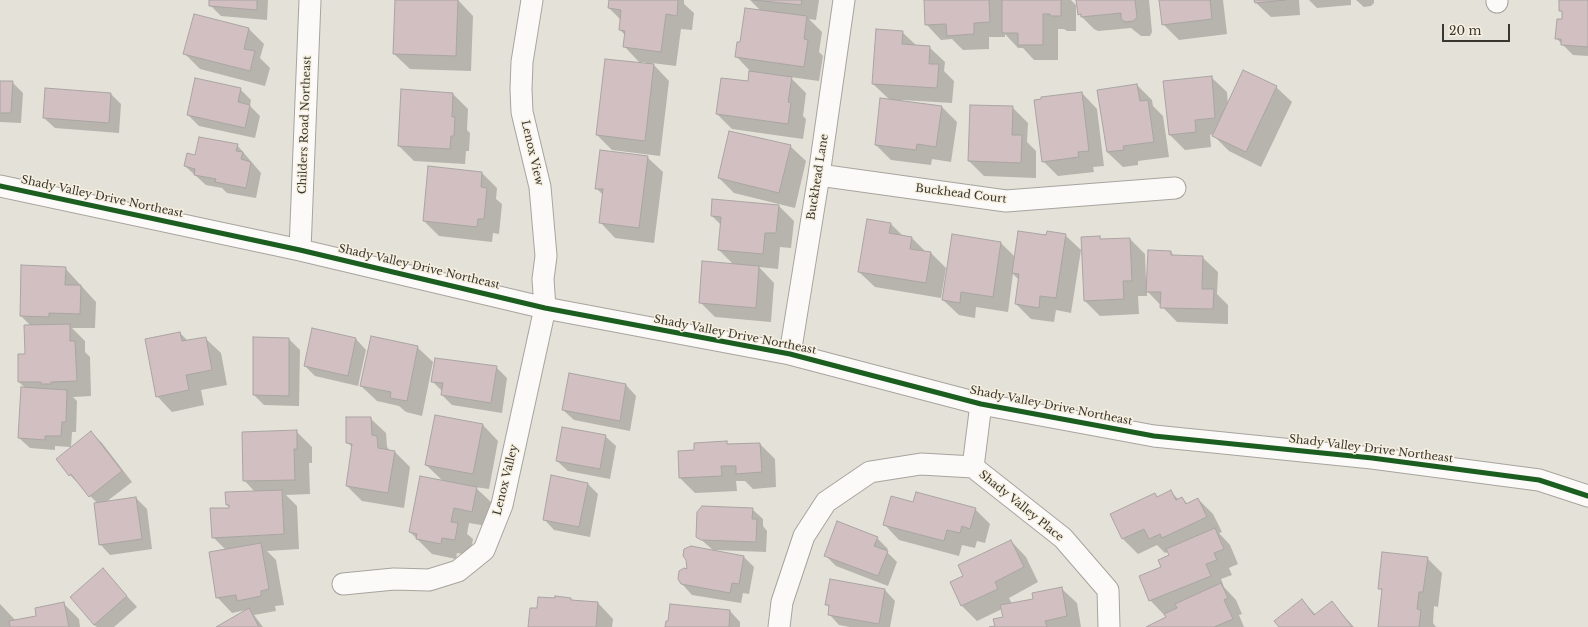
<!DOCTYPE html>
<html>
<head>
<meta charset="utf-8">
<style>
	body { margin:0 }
	#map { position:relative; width:1588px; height:627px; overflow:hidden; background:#e4e1d8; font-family:"Libre Baskerville",serif }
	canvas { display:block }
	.scale { position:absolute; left:1442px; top:24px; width:68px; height:18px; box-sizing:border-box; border:2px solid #38362f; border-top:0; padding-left:5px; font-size:12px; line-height:14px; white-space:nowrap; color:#38362f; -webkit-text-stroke:3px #f7f0e0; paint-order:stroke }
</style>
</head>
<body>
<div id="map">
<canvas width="1588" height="627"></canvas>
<div class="scale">20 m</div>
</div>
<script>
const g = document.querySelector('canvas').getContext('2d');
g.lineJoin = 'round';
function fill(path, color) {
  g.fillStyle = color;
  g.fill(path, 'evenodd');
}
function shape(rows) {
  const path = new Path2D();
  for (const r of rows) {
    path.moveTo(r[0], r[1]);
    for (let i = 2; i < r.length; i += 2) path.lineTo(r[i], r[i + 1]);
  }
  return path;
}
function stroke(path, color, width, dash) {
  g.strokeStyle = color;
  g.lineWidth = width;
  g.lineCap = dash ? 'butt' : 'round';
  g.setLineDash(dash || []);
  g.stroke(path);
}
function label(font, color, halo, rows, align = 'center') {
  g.font = font + ' "Libre Baskerville",serif';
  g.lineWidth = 3;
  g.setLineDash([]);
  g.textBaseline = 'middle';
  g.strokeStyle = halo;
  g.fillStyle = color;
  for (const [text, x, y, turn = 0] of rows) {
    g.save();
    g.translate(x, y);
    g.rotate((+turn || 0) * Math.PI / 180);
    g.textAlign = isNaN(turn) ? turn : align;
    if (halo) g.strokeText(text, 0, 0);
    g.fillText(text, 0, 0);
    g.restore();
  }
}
const shadow = shape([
	[210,0,268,0,267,20,221,16,210,5],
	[396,0,458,0,473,16,471,71,410,69,394,54],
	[610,0,684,0,684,4,694,13,692,30,681,29,676,66,652,63,669,81,660,156,612,150,597,135,646,62,639,62,624,46,625,35,620,30,621,20,609,8],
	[750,0,819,0,816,20,809,19,822,32,819,52,823,56,819,81,790,77,806,93,803,116,806,119,803,139,732,129,717,114,749,82,752,73,736,56,741,44,761,11],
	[925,0,1071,0,1076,5,1076,31,1067,31,1064,29,1058,29,1058,60,1034,60,1023,48,1018,48,1005,34,1005,37,989,37,989,49,963,50,952,39,941,40,926,24],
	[1077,0,1149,0,1152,32,1150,36,1141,36,1131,28,1098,31,1094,29,1079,14],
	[1160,0,1223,0,1227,34,1179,40,1163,24],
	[1255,0,1299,0,1300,15,1271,17,1255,2],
	[1309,0,1351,0,1351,5,1317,8],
	[1356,0,1374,0,1374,3,1371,6,1364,7],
	[1560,0,1588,0,1588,56,1573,55,1556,38,1563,20,1563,13,1560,10],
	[249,29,264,44,260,58,270,68,265,86,200,69,184,53],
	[902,32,917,46,929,47,945,62,944,71,954,81,952,103,902,100,902,101,941,106,957,122,951,162,932,159,931,165,891,160,876,145,890,100,873,84],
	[1211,77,1227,92,1228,106,1276,87,1292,102,1261,167,1229,151,1214,136,1214,134,1210,135,1211,147,1185,150,1170,135],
	[0,82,12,82,23,93,21,123,0,122],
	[1137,85,1152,100,1153,106,1163,116,1169,157,1138,161,1138,165,1123,167,1107,152],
	[240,89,251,100,250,106,260,116,255,138,199,126,188,115],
	[1082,93,1097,109,1104,166,1093,167,1094,172,1058,176,1043,161],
	[111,94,121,104,119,133,55,128,44,118],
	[453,94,468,109,467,130,470,133,469,151,466,151,465,164,414,161,399,146],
	[1012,107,1028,123,1027,142,1036,151,1036,178,984,176,969,161],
	[237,145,261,173,256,198,227,193,222,188,206,185,185,166,196,156],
	[790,146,806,161,795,208,734,193,719,178],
	[647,157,663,172,654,243,615,238,600,222,604,196,596,188],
	[482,173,497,188,496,199,502,204,499,234,493,233,492,242,439,236,424,221],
	[779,206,794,221,791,248,780,247,778,269,759,267,774,283,771,322,715,317,700,302,734,265,719,250,721,225,712,216],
	[891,224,904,237,912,238,926,252,931,253,946,268,941,298,875,287,859,272],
	[1065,235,1081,250,1071,313,1056,310,1054,322,1031,319,1016,304,1019,280,1013,274,1008,312,976,307,975,318,959,315,943,300,1001,243,1015,257,1047,236],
	[1099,237,1103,240,1130,239,1145,254,1146,281,1148,281,1171,252,1174,256,1202,257,1218,272,1217,294,1228,305,1228,324,1177,322,1147,291,1147,296,1138,296,1139,314,1100,316,1085,301],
	[65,268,96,302,95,328,72,328,85,341,85,352,90,357,91,396,73,397,77,401,76,432,72,432,71,447,55,446,55,450,30,448,19,438,26,389,19,382,31,326,21,316],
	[180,333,188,341,205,338,221,353,227,385,201,390,204,405,172,412,157,396],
	[289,339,300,350,299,406,264,405,254,395],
	[356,339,366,350,358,386,315,376,305,366],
	[417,347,433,362,422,416,406,412,399,406,377,401,361,386],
	[496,367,507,378,502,413,452,405,442,395,442,391,432,381],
	[570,375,626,385,636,396,630,431,574,420,563,410],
	[436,416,483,425,498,441,489,489,475,487,492,503,487,526,469,523,467,534,473,539,470,555,457,553,456,559,432,554,410,532,443,481,426,465],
	[370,418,386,433,387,447,390,451,395,452,410,467,404,508,362,501,347,486,353,448,347,442],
	[296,431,312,447,312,463,309,463,310,494,286,495,297,506,299,549,267,551,276,560,284,605,275,606,276,611,254,615,263,627,217,627,246,610,232,613,217,597,226,550,213,537,231,509,227,505,255,492,244,480],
	[91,432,102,443,132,482,106,502,136,498,147,509,152,549,110,555,100,544,97,503,70,475],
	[605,436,616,446,610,479,568,471,557,461],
	[726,442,730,445,760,444,775,459,776,487,753,489,745,481,736,481,737,491,695,493,680,478,695,451],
	[588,484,598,494,590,537,554,530,544,519],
	[1171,492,1179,500,1182,498,1188,504,1198,499,1213,514,1222,532,1219,533,1230,545,1238,564,1229,568,1232,575,1221,579,1224,587,1236,600,1242,614,1239,615,1244,627,1147,627,1167,618,1150,600,1162,567,1170,556,1168,552,1165,553,1157,545,1138,554,1123,539,1155,494,1158,498],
	[752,509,763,519,763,526,767,531,766,552,715,550,715,552,743,556,754,567,749,594,743,593,741,603,692,595,682,584,688,570,714,551,697,536],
	[975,509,990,524,985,543,977,541,975,548,962,545,959,556,899,540,884,524],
	[877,538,888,549,886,551,897,562,888,586,836,566,825,555],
	[1011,541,1026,557,1038,582,1009,598,1012,604,1034,599,1061,588,1077,603,1081,627,994,627,1004,617,1002,609,977,621,962,606,951,583,964,577],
	[1427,558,1442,573,1438,607,1434,606,1433,623,1436,627,1379,627,1383,592,1379,588],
	[103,570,137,607,114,627,97,627,94,625],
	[885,590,895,601,890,627,850,627,839,625,829,614,830,608,826,604],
	[571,599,574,601,598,603,613,619,612,627,529,627,538,609],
	[1302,600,1316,615,1332,603,1354,627,1280,627],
	[0,604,16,621,37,617,64,604,79,619,80,627,0,627],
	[671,605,730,611,740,622,740,627,666,627,669,622]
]);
const building = shape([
	[209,0,257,0,257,10,209,6,209,0],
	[395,0,458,0,456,56,393,54,395,0],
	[609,0,678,0,677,16,666,14,661,52,623,47,625,31,619,30,621,10,608,8,609,0],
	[753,0,802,0,801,5,753,0],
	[924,0,989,0,990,22,974,23,974,34,947,36,946,24,925,25,924,0],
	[1002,0,1061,0,1061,16,1050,16,1050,14,1043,14,1043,45,1018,45,1018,33,1002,33,1002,0],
	[1076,0,1135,0,1137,17,1134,21,1125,22,1121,19,1121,13,1081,17,1081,14,1078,15,1076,0],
	[1159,0,1210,0,1212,19,1162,25,1159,0],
	[1254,0,1286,0,1255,3,1254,0],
	[1559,0,1588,0,1588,47,1561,45,1561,39,1555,39,1557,19,1562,19,1562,11,1559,11,1559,0],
	[745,8,807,16,804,39,808,40,804,67,735,57,737,42,740,42,745,8],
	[194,14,249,28,244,49,255,51,250,71,183,54,194,14],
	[876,29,903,31,902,44,930,46,929,64,939,64,937,88,872,84,876,29],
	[605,59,654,64,645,141,596,135,605,59],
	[1243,70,1277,86,1246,152,1212,136,1243,70],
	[749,71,792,77,788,102,791,103,788,124,716,114,721,78,748,81,749,71],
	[1212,76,1215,118,1195,120,1196,132,1169,135,1163,81,1212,76],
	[195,78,241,88,238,102,250,105,245,128,187,115,195,78],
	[0,81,13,81,11,113,0,113,0,81],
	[1137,84,1140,101,1148,100,1154,142,1123,146,1124,150,1107,152,1097,90,1137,84],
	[45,88,111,93,109,123,43,118,45,88],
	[401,89,453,93,452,117,455,117,454,136,451,136,450,149,398,146,401,89],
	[1082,92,1089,151,1078,152,1079,157,1042,162,1034,100,1041,99,1041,97,1082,92],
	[880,98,942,106,936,147,917,144,916,150,875,145,880,98],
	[970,105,1013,106,1012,135,1022,135,1021,163,968,161,970,105],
	[729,131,791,145,779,193,718,178,729,131],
	[199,137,238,144,236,151,243,152,241,159,251,162,246,188,215,182,216,179,194,175,195,169,184,166,187,153,195,155,199,137],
	[600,150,648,156,639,228,599,223,603,189,595,189,600,150],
	[428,166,482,172,481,187,487,188,484,219,478,219,477,227,423,221,428,166],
	[712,199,779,205,776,233,765,233,763,254,718,250,721,217,711,216,712,199],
	[867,219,891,223,889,233,912,237,910,249,931,252,926,283,858,272,867,219],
	[1018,231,1046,235,1047,231,1066,234,1056,298,1040,296,1039,308,1015,304,1019,274,1012,273,1018,231],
	[952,234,1001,242,993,297,961,292,960,303,942,300,952,234],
	[1100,236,1100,239,1130,238,1132,281,1123,281,1124,299,1084,301,1081,237,1100,236],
	[1148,250,1171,251,1171,255,1203,256,1202,289,1214,289,1213,309,1160,308,1161,292,1146,292,1148,250],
	[702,261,759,266,756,308,699,303,702,261],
	[21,265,66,267,65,285,81,285,80,314,49,313,49,317,20,316,21,265],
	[70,324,70,341,75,341,77,381,51,382,51,384,41,384,41,382,18,382,18,354,25,354,24,325,70,324],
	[312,328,356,338,348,376,304,366,312,328],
	[180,332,182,341,206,337,212,370,186,375,189,390,156,397,145,339,180,332],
	[371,336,418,346,407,401,390,398,391,392,360,386,371,336],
	[253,337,289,338,289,396,253,395,253,337],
	[435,358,497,366,491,403,441,395,443,383,431,382,435,358],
	[569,373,626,384,620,421,562,410,569,373],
	[21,387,67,390,66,422,62,422,61,436,45,436,45,440,18,438,21,387],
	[435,415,483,424,473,474,425,465,435,415],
	[346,417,371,417,372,435,377,436,378,448,395,451,388,493,346,486,352,444,346,443,346,417],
	[562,427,606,435,600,469,556,461,562,427],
	[297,430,297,449,294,449,295,480,243,481,242,432,297,430],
	[91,431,122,471,89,497,71,474,69,476,56,459,91,431],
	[727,441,727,444,760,443,762,472,736,474,736,466,721,466,722,476,679,478,678,451,694,450,694,443,727,441],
	[551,475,588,483,579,527,543,520,551,475],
	[420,476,477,487,472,512,454,508,451,522,458,523,455,540,442,538,441,544,416,539,417,534,409,532,420,476],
	[282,490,284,534,212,538,210,508,229,508,229,505,226,505,225,492,282,490],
	[1171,490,1176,500,1182,497,1186,504,1198,498,1207,517,1162,538,1160,534,1149,539,1144,529,1122,539,1110,514,1155,493,1157,497,1171,490],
	[916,492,976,508,970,529,962,526,960,533,947,530,944,541,883,525,891,496,913,502,916,492],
	[136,497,142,539,99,545,94,503,136,497],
	[702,506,753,508,752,519,757,519,756,542,701,540,696,537,697,512,702,506],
	[837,521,878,537,874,546,888,551,878,576,824,556,837,521],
	[1215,528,1224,549,1214,553,1217,560,1206,564,1211,576,1149,601,1139,576,1161,567,1158,560,1169,555,1166,549,1215,528],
	[1011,540,1024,567,995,582,998,589,961,606,950,582,963,576,958,565,1011,540],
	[261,543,269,589,261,591,261,596,237,601,236,595,216,598,209,552,261,543],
	[691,546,744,556,739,584,732,583,730,593,681,584,678,579,679,571,684,568,687,569,686,560,683,556,684,549,691,546],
	[1382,552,1428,557,1423,592,1419,592,1417,609,1421,610,1419,627,1378,627,1382,589,1378,589,1382,552],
	[103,568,127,596,94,625,70,597,103,568],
	[830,579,885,589,879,624,828,615,829,605,825,605,830,579],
	[1221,583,1228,598,1224,600,1233,619,1214,627,1146,627,1166,617,1164,614,1177,608,1175,604,1221,583],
	[1062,587,1067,616,1045,621,1047,627,989,627,995,626,993,619,1003,617,1000,605,1033,599,1032,593,1062,587],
	[555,596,571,598,571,600,598,602,596,627,528,627,530,608,537,608,538,597,555,598,555,596],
	[1302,599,1314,615,1332,601,1352,627,1279,627,1274,621,1302,599],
	[64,602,69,627,10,627,9,621,36,616,35,608,64,602],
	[670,604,730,610,729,627,665,627,666,621,668,621,670,604],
	[249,608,259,627,216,627,249,608]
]);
const street = shape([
	[1497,0,1497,2],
	[819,175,1006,201,1175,188],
	[0,186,300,250,545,308,790,354,981,404,1154,436,1372,458,1539,480,1588,496],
	[300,250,310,0],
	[790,354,819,175,844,0],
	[973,467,981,404],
	[343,584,394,579,429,580,458,571,484,550,502,505,545,308,543,279,546,256,540,187,522,112,521,89,522,62,532,0],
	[779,627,782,602,804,536,826,502,870,472,921,464,973,467,1063,538,1108,590,1109,627]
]);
const cycleway = shape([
	[0,186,300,250,545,308,790,354,981,404,1154,436,1372,458,1539,480,1588,496]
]);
const streetNames = [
	["Childers Road Northeast",305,125,-88],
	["Lenox View",532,153,77],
	["Buckhead Lane",818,177,-81],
	["Buckhead Court",961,194,7],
	["Shady Valley Drive Northeast",102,197,12],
	["Shady Valley Drive Northeast",419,267,13],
	["Shady Valley Drive Northeast",735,335,11],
	["Shady Valley Drive Northeast",1051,406,11],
	["Shady Valley Drive Northeast",1371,449,7],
	["Lenox Valley",506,480,-76],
	["Shady Valley Place",1021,506,39]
];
fill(shadow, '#0003');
fill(building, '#d1bfc2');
stroke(building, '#a9a5a2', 1);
stroke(street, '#a7a49e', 23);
stroke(street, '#fbfaf9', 21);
stroke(cycleway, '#1b5e20', 5);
label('11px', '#38362f', '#f7f0e0', streetNames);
</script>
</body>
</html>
